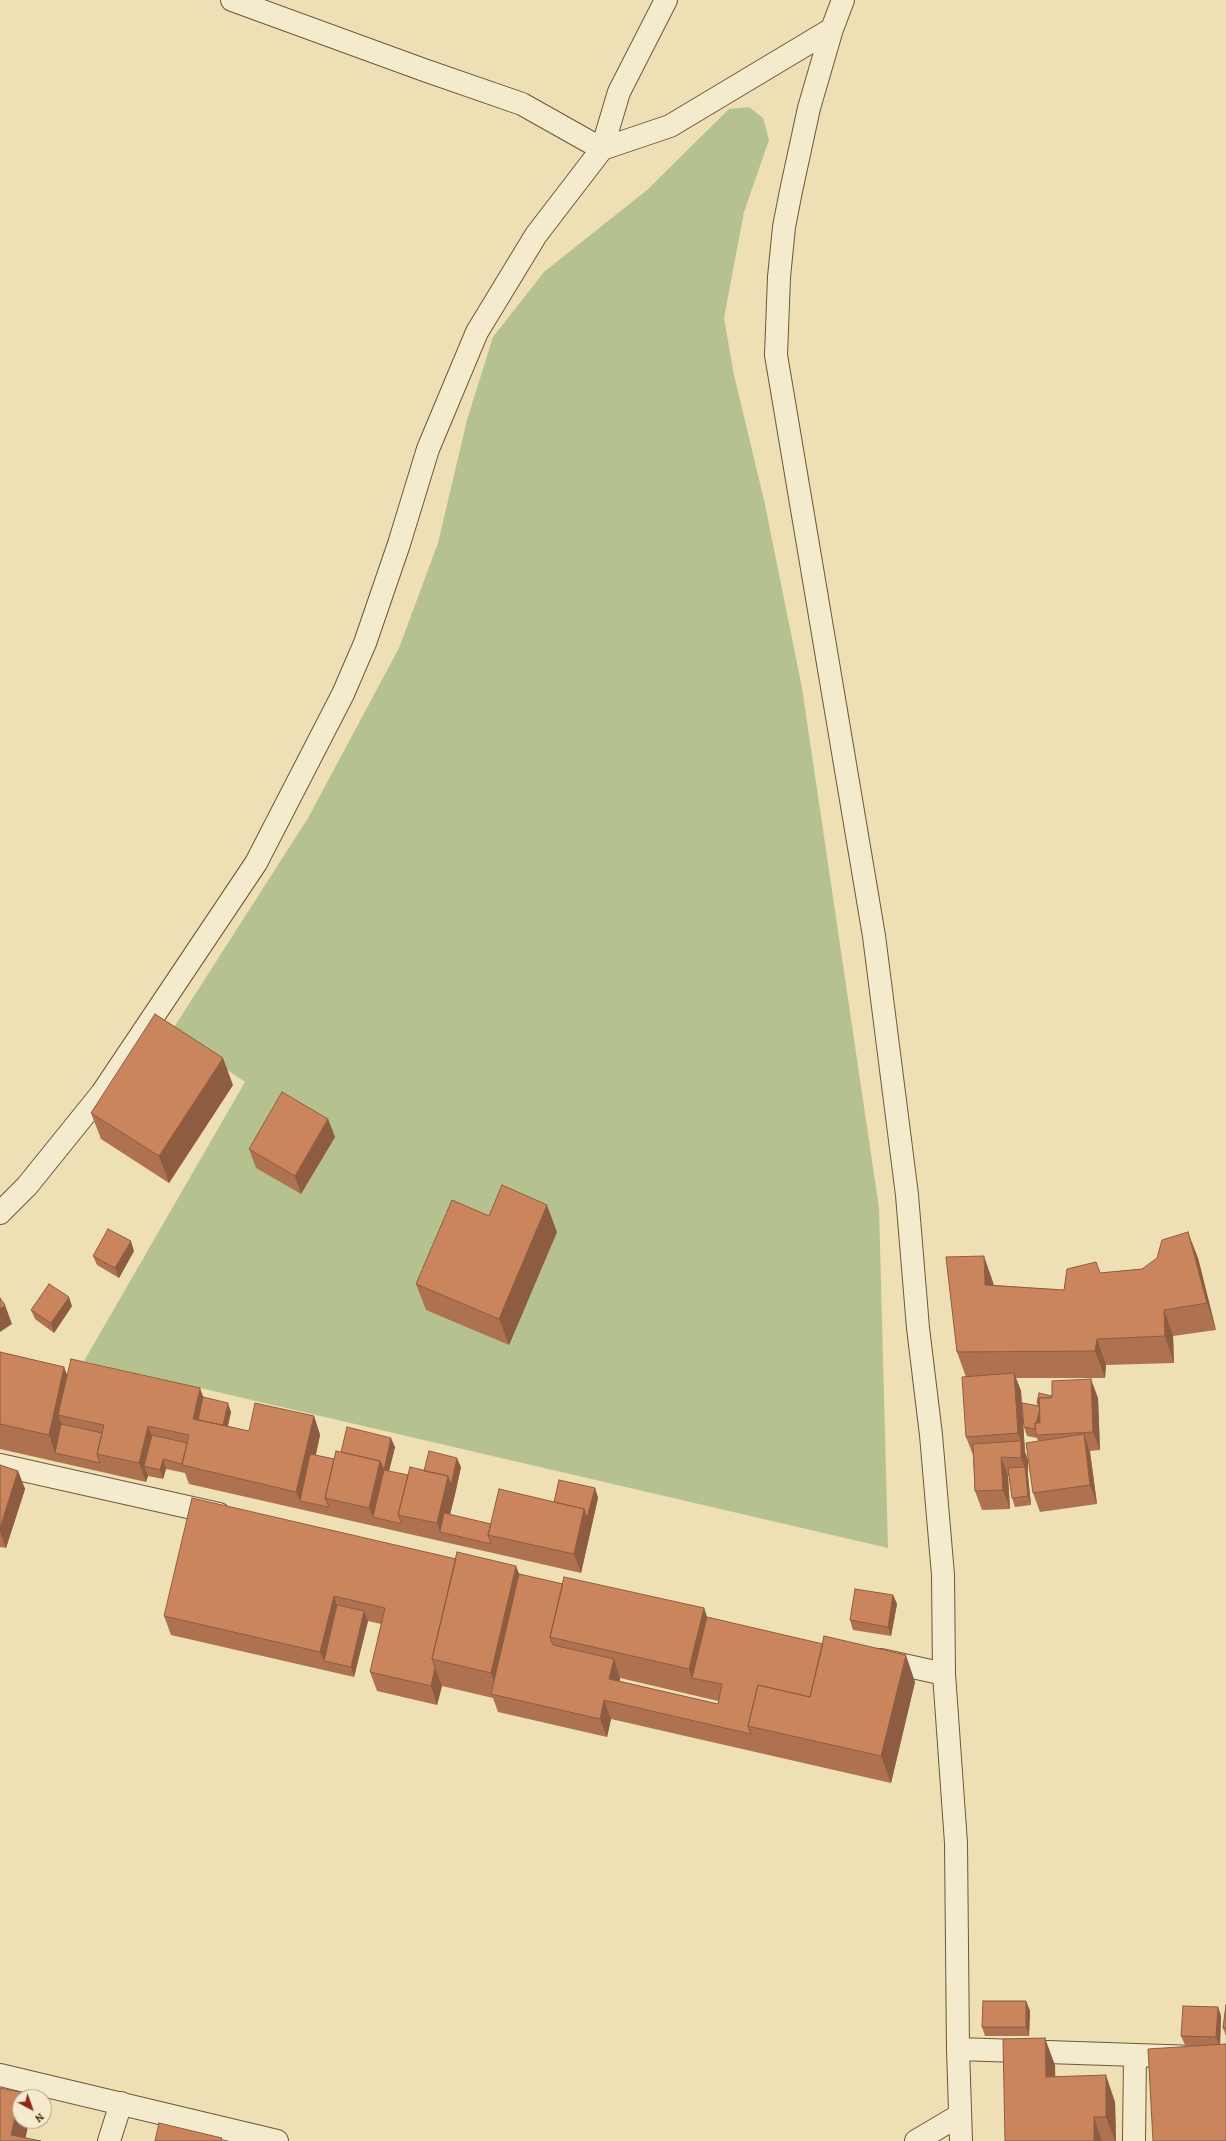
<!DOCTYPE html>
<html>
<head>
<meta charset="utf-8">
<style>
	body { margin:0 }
	#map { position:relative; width:1226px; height:2141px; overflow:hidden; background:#eedfb4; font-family:Alegreya,serif }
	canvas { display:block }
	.north { position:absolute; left:12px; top:2089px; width:40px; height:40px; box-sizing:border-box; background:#f4eace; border:1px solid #ae9d82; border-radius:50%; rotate:139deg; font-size:11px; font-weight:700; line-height:16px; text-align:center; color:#442a10 }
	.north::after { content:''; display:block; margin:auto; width:14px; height:18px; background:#8f2418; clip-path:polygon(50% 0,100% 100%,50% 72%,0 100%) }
</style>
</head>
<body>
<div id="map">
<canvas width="1226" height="2141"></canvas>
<div class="north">N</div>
</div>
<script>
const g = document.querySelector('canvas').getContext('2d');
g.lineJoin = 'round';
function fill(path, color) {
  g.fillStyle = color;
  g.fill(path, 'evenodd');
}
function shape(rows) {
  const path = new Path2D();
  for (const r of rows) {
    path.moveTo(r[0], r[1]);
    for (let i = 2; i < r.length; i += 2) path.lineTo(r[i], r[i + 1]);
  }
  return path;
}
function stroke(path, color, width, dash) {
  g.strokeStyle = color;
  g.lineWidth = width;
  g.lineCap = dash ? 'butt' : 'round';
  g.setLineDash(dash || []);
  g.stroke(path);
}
const green = shape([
	[749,107,763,118,769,140,744,212,724,318,734,375,764,500,802,688,879,1208,888,1548,84,1361,245,1082,171,1032,308,818,399,648,438,543,467,420,493,337,544,272,647,190,729,109]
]);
const minor = shape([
	[232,0,424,70,522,104,602,149,670,126,832,29],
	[843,0,832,29,809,108,791,191,784,227,779,277,776,355,874,936,907,1195,918,1328,931,1435,943,1575,944,1674,956,1843,958,2049,961,2141],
	[0,1213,27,1186,102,1093,256,863,343,694,365,643,399,544,428,449,477,332,536,235,602,149,619,92,666,0],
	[0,1465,219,1514],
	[881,1660,944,1674],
	[958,2049,1226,2058],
	[0,2075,277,2141],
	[109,2141,121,2103],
	[916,2141,960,2115],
	[1134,2141,1135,2055]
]);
const wall = shape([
	[233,1085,169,1183,101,1139,91,1113],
	[328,1119,335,1137,301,1194,256,1168,249,1149],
	[489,1216,557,1232,509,1345,426,1310,416,1284],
	[134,1251,119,1278,97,1265,93,1256],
	[1198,1258,1216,1330,1173,1336,1174,1363,1106,1365,1105,1378,1016,1378,1021,1391,1025,1452,1028,1460,1028,1476,1031,1505,1015,1507,1012,1498,1009,1476,1008,1476,1010,1509,982,1510,975,1491,973,1455,966,1437,966,1377,957,1352,993,1282,994,1285,1064,1290,1100,1273,1142,1269],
	[72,1306,54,1333,35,1319,31,1310],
	[0,1352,64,1367,67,1375,203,1397,231,1412,228,1426,249,1431,314,1416,320,1435,316,1455,334,1459,341,1452,395,1447,389,1471,408,1475,424,1471,461,1467,450,1515,491,1524,595,1488,598,1498,581,1573,189,1484,185,1473,166,1469,163,1479,148,1476,146,1482,0,1449],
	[1052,1396,1098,1398,1100,1450,1090,1451,1097,1504,1040,1512,1033,1493,1038,1441,1037,1438,1027,1436,1024,1427,1038,1406,1037,1403],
	[0,1465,18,1471,25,1489,6,1548,0,1547],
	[456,1559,516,1566,519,1574,563,1584,704,1608,707,1617,915,1682,891,1783,611,1719,607,1737,498,1712,493,1698,442,1686,437,1705,377,1691,370,1672,381,1624,368,1621,354,1677,171,1635,164,1616],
	[620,1678,718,1701,718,1704,620,1681],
	[893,1595,897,1604,891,1636,853,1630,850,1620],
	[1026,2001,1030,2011,1029,2036,985,2036,982,2027],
	[1226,2005,1226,2036,1223,2028],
	[1218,2007,1221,2016,1220,2045,1200,2046,1185,2045,1181,2036],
	[1055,2065,1055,2076,1115,2102,1116,2141,1005,2141]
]);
const shadedWall = shape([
	[223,1058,233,1085,169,1183,159,1156],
	[328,1119,335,1137,301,1194,295,1176],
	[547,1205,557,1232,509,1345,499,1319],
	[1188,1232,1198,1258,1216,1330,1207,1303],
	[131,1241,134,1251,119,1278,115,1268],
	[984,1256,993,1282,994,1312,985,1285],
	[69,1297,72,1306,54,1333,51,1323],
	[5,1305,12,1324,0,1332,0,1309],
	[1164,1310,1173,1336,1174,1363,1165,1336],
	[1097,1339,1106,1365,1105,1378,1095,1351],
	[64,1367,74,1394,58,1415,65,1433,55,1453,49,1435],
	[1014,1373,1021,1391,1025,1452,1018,1433],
	[1091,1379,1098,1398,1100,1450,1093,1432],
	[200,1388,207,1407,202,1429,193,1419],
	[228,1403,231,1412,224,1442,221,1433],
	[1040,1406,1044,1416,1039,1435,1035,1429],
	[314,1416,320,1435,305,1502,300,1501,296,1492],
	[148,1426,155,1444,144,1466,148,1476,146,1482,139,1463],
	[1084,1434,1090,1453,1097,1504,1090,1485],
	[391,1438,395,1447,387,1479,373,1517,369,1508,380,1461],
	[1021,1441,1028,1460,1028,1476,1021,1458],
	[1001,1457,1008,1476,1010,1509,1003,1490],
	[457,1458,461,1467,455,1495,445,1533,440,1532,437,1523,448,1476],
	[163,1459,166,1469,163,1479,160,1470],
	[1025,1467,1028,1476,1031,1505,1028,1496],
	[18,1471,25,1489,6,1548,0,1531,0,1528],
	[595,1488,598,1498,581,1573,574,1554,584,1509],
	[516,1566,526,1593,499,1696,491,1673],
	[893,1595,897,1604,891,1636,888,1627],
	[334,1596,340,1615,324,1661,320,1652],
	[704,1608,713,1635,692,1678,689,1669],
	[364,1611,368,1621,354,1677,351,1667],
	[906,1655,915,1682,891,1783,881,1756],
	[614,1659,620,1678,616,1697,609,1679],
	[435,1668,442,1686,437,1705,431,1686],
	[604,1700,611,1719,607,1737,600,1719],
	[1026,2001,1030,2011,1029,2036,1026,2027],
	[1218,2007,1221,2016,1220,2047,1216,2037],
	[1045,2038,1055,2065,1056,2103,1046,2077],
	[1106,2075,1115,2102,1116,2141,1115,2141,1106,2117],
	[20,2092,22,2097,20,2097,20,2121,29,2121,25,2141,11,2135],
	[1094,2117,1102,2141,1094,2141]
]);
const building = shape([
	[155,1014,223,1058,159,1156,91,1113,155,1014],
	[282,1092,328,1119,295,1176,249,1149,282,1092],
	[502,1185,547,1205,499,1319,416,1284,452,1200,489,1216,502,1185],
	[108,1229,131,1241,115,1268,93,1256,108,1229],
	[1188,1232,1207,1303,1164,1310,1165,1336,1097,1339,1095,1351,957,1352,946,1257,984,1256,985,1285,1064,1290,1067,1269,1096,1262,1100,1273,1142,1269,1157,1258,1162,1240,1188,1232],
	[49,1284,69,1297,51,1323,31,1310,49,1284],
	[0,1298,5,1305,0,1309,0,1298],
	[0,1352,64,1367,49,1435,0,1424,0,1352],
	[71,1359,200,1388,193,1419,249,1431,255,1403,314,1416,296,1492,182,1465,189,1435,148,1426,139,1463,97,1454,104,1425,58,1415,71,1359],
	[1014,1373,1018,1433,966,1437,962,1377,1014,1373],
	[1091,1379,1093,1432,1036,1435,1035,1423,1040,1423,1039,1398,1052,1397,1052,1381,1091,1379],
	[1039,1393,1052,1396,1051,1398,1039,1398,1039,1403,1037,1403,1039,1393],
	[203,1397,228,1403,223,1425,198,1420,203,1397],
	[1022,1403,1039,1406,1040,1409,1036,1423,1035,1423,1035,1429,1024,1427,1022,1403],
	[61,1424,102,1433,97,1454,100,1463,55,1453,61,1424],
	[347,1427,391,1438,384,1470,380,1461,341,1452,347,1427],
	[1084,1434,1090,1485,1033,1493,1026,1443,1084,1434],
	[152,1435,187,1443,182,1464,163,1459,160,1470,144,1466,152,1435],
	[1021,1441,1021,1458,1001,1457,1003,1490,975,1491,973,1444,1021,1441],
	[336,1451,380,1461,369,1508,325,1498,336,1451],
	[429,1451,457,1458,451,1485,448,1476,424,1471,429,1451],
	[310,1454,334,1459,325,1498,329,1507,300,1501,310,1454],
	[0,1465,18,1471,0,1528,0,1465],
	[410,1467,448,1476,437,1523,398,1515,410,1467],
	[1025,1467,1028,1496,1012,1498,1008,1468,1025,1467],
	[384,1470,408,1475,398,1515,402,1524,373,1517,384,1470],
	[559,1480,595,1488,587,1518,584,1509,554,1502,559,1480],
	[499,1489,584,1509,574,1554,488,1535,499,1489],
	[192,1498,456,1559,432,1659,435,1668,431,1686,370,1672,385,1608,334,1596,320,1652,164,1616,192,1498],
	[444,1513,491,1524,488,1535,491,1544,440,1532,444,1513],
	[457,1552,516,1566,491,1673,432,1659,457,1552],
	[519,1574,563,1584,550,1637,553,1645,614,1659,609,1679,718,1704,722,1684,692,1678,707,1617,823,1644,810,1697,758,1685,748,1726,751,1734,604,1700,600,1719,491,1694,519,1574],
	[564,1577,704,1608,689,1669,550,1637,564,1577],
	[855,1589,893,1595,888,1627,850,1620,855,1589],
	[337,1605,364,1611,351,1667,324,1661,337,1605],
	[824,1636,906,1655,881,1756,748,1726,758,1685,810,1697,824,1636],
	[983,2001,1026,2001,1026,2027,982,2027,983,2001],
	[1226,2005,1226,2028,1223,2028,1226,2005],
	[1183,2006,1218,2007,1216,2037,1181,2036,1183,2006],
	[1045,2038,1046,2077,1106,2075,1106,2117,1094,2117,1094,2141,1005,2141,1003,2039,1045,2038],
	[1226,2044,1226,2141,1153,2141,1148,2049,1226,2044],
	[0,2088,20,2092,11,2135,41,2141,0,2141,0,2088],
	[159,2123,222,2138,221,2141,155,2141,159,2123]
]);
fill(green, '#b5c28f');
stroke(minor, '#6e5739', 24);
stroke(minor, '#f4eace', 22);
fill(wall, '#af7250');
fill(shadedWall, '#8e5d41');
fill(building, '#cb855d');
stroke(building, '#8e5d41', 1);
</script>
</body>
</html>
